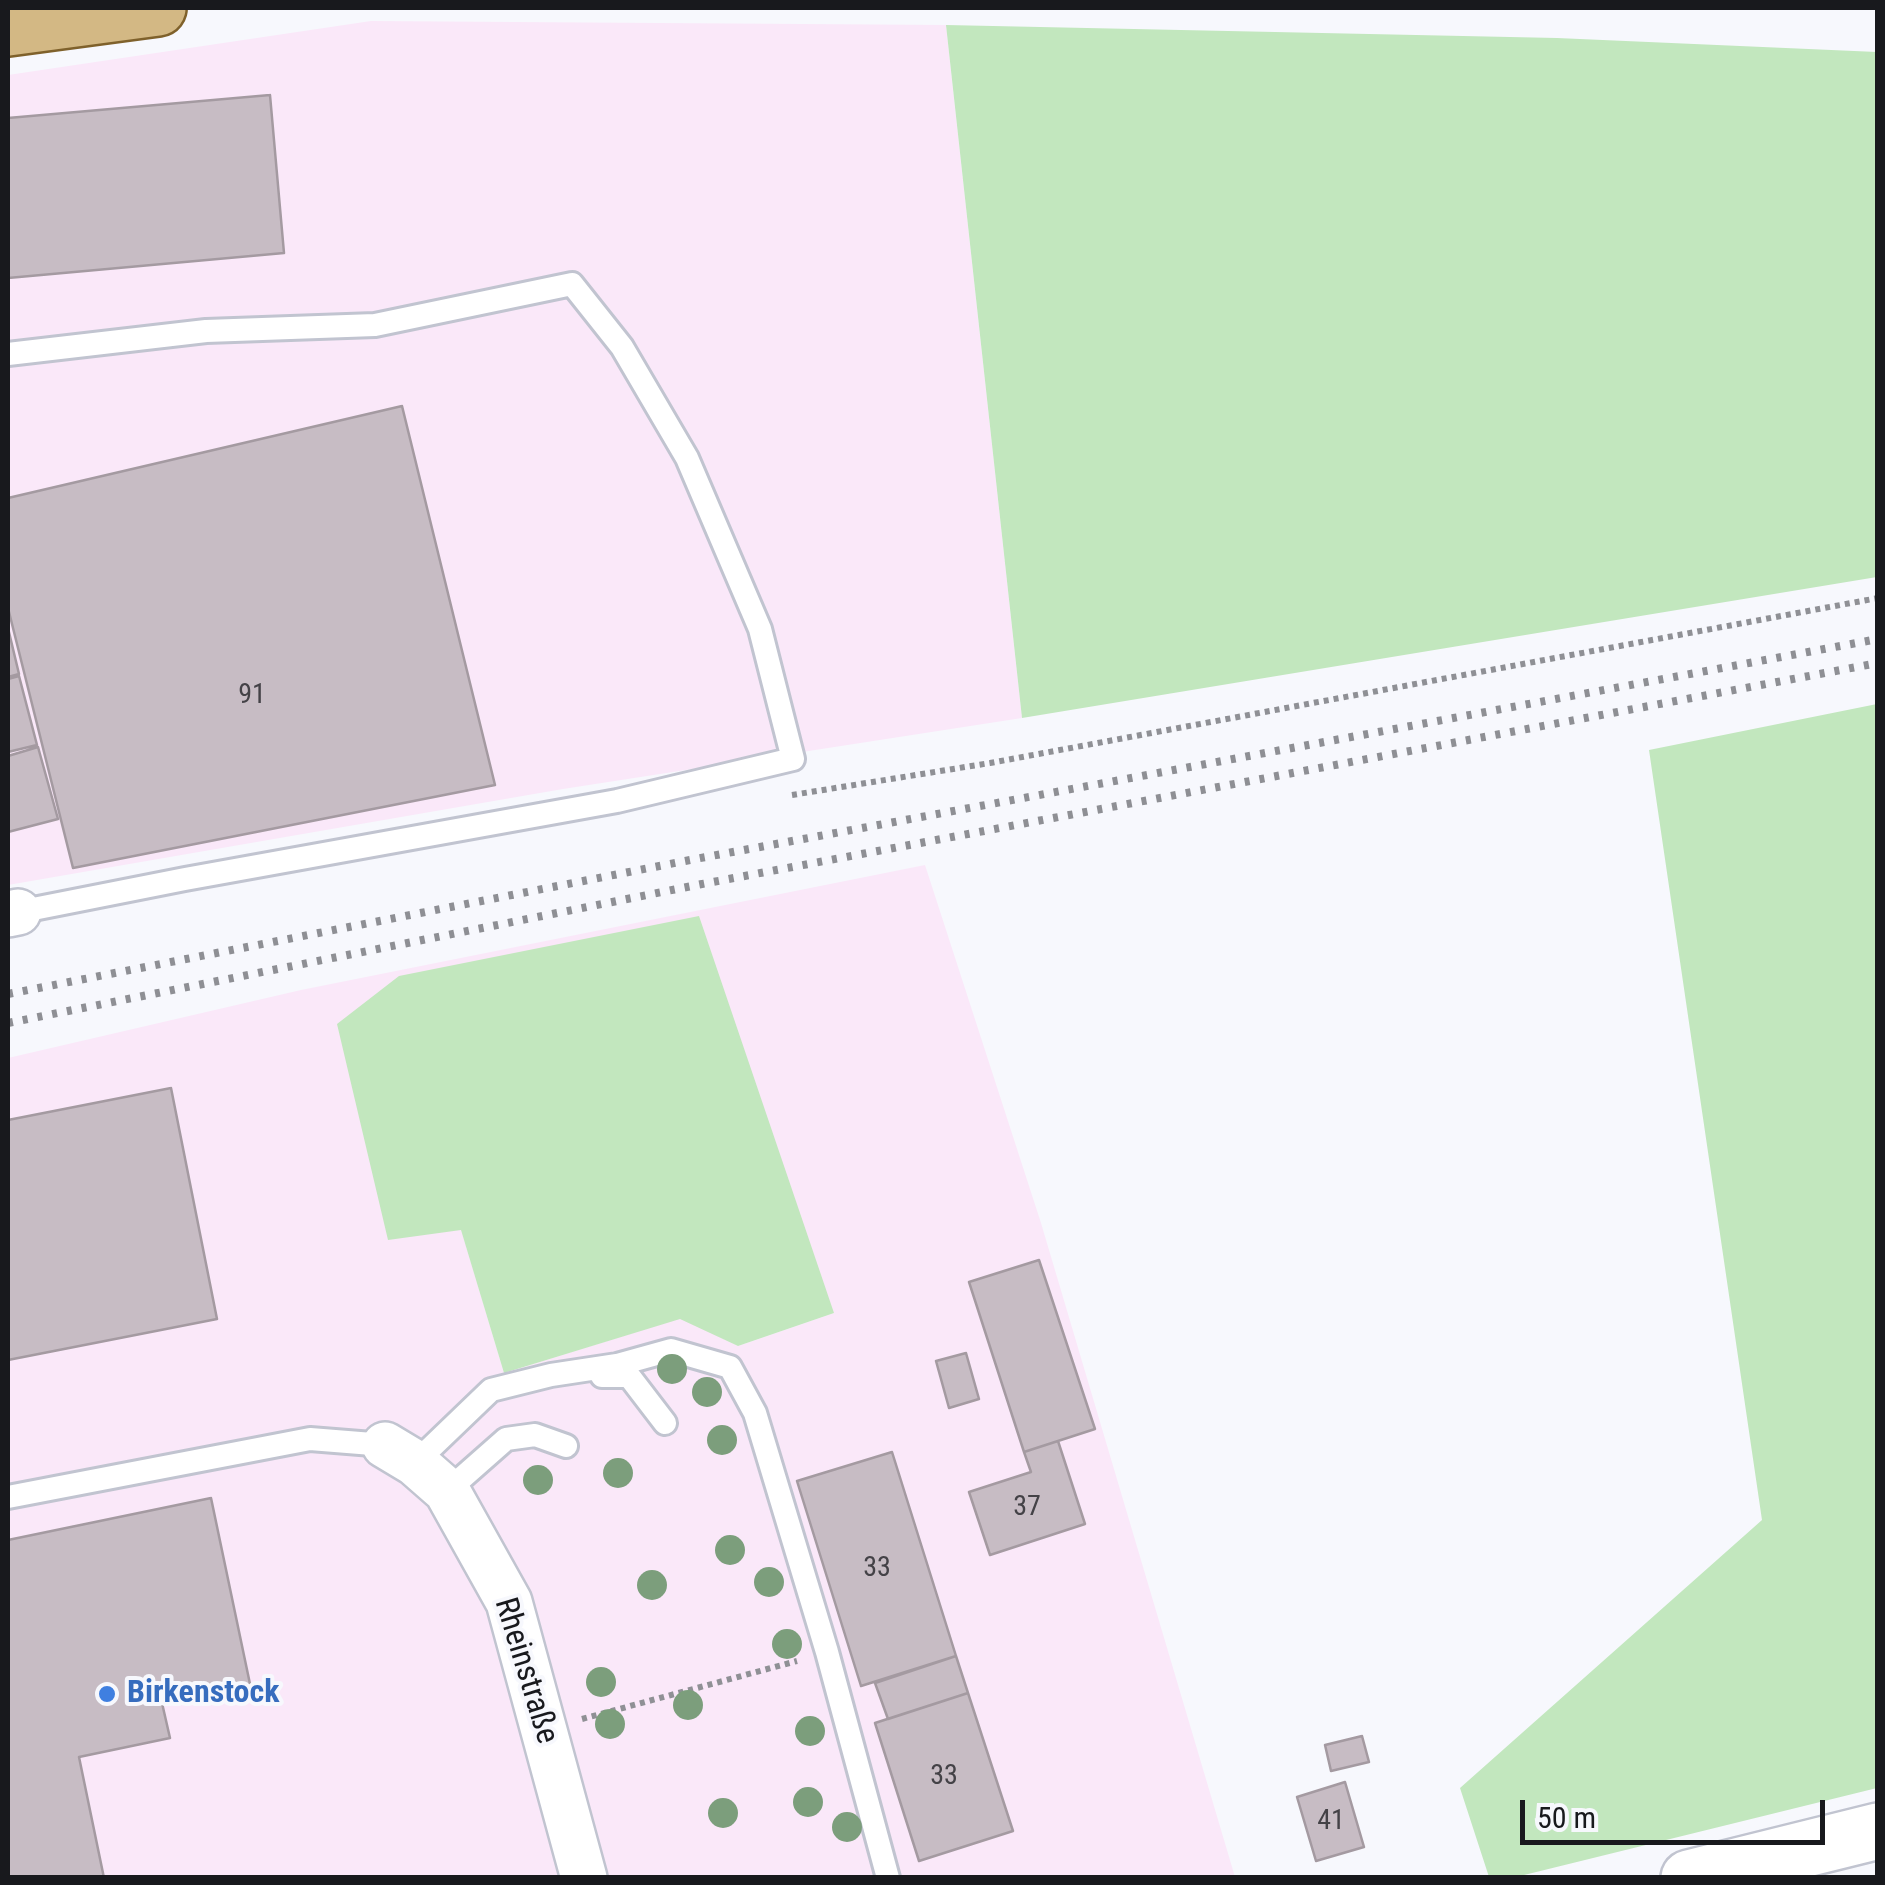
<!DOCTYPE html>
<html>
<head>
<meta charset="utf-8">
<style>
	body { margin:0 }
	#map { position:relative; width:1885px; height:1885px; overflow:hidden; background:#f7f8fd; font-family:"Roboto Condensed",sans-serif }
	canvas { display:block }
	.frame { position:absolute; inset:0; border:10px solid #18191d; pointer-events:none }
	.scale { position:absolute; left:1520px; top:1800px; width:305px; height:45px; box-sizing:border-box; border:5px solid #18191d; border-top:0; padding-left:12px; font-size:30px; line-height:35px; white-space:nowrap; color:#18191d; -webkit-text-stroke:8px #f7f8fd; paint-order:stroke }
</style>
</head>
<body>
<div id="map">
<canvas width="1885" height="1885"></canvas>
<div class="frame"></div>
<div class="scale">50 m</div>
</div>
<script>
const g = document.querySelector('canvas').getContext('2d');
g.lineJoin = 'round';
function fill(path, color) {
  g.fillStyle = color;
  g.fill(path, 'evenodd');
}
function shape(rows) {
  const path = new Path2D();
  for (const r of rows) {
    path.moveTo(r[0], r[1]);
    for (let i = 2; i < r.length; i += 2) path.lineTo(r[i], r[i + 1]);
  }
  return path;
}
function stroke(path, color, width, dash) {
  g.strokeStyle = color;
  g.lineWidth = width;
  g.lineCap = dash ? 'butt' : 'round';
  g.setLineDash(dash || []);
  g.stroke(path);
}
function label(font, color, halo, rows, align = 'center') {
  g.font = font + ' "Roboto Condensed",sans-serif';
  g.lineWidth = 8;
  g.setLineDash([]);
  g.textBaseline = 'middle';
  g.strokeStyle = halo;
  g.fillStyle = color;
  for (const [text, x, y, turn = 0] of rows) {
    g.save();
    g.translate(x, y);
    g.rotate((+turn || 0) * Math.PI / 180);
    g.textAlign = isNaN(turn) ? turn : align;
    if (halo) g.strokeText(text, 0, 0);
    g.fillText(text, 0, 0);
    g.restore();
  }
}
const commercial = shape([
	[371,21,946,25,1022,718,563,789,8,885,8,75],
	[925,865,1041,1223,1235,1877,8,1877,8,1058,301,990],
	[461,1229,834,1313,738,1346,681,1318,504,1373]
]);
const green = shape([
	[946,25,1557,38,1877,52,1877,577,1022,718],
	[1877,704,1877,1788,1516,1877,1489,1877,1460,1788,1762,1520,1649,750],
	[699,916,834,1313,738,1346,680,1319,504,1373,461,1230,388,1240,337,1024,399,976]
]);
const building = shape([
	[270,95,284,253,8,278,8,118,270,95],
	[402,406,495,785,73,868,8,608,8,498,402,406],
	[8,628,19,674,8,677,8,628],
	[19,676,37,745,8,752,8,679,19,676],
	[38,747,58,819,8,832,8,756,38,747],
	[171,1088,217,1319,8,1360,8,1120,171,1088],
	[1039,1260,1095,1429,1024,1452,969,1282,1039,1260],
	[966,1353,979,1399,949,1408,936,1361,966,1353],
	[1058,1441,1085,1524,990,1555,969,1492,1031,1472,1024,1452,1058,1441],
	[892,1452,956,1656,861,1686,797,1481,892,1452],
	[211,1498,250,1684,162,1703,170,1738,79,1757,104,1878,8,1878,8,1540,211,1498],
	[956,1656,968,1693,888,1719,875,1683,956,1656],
	[968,1693,1013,1831,919,1861,875,1723,968,1693],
	[1362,1736,1369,1762,1331,1771,1325,1745,1362,1736],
	[1345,1782,1364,1847,1316,1861,1297,1797,1345,1782]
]);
const path = shape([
	[792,795,990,763,1878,598],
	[582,1719,797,1661]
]);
const service = shape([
	[8,354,206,331,375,325,572,284,622,347,687,458,760,629,793,759,617,801,185,879,18,912],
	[602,1376,629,1376,665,1423],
	[415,1463,491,1390,551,1375,617,1365,671,1350,730,1367,755,1413,827,1652,888,1878],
	[447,1491,506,1439,535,1435,566,1446],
	[8,1497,310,1439,385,1445]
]);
const minor = shape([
	[8,914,18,912],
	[385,1445,415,1463,447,1491,509,1602,584,1878]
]);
const tertiary = shape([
	[1689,1878,1878,1831]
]);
const primary = shape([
	[8,28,158,8]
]);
const rail = shape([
	[8,994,690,860,1878,639],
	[8,1023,702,884,1878,663]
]);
const trees = [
	[672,1369],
	[707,1392],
	[722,1440],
	[618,1473],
	[538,1480],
	[730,1550],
	[769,1582],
	[652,1585],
	[787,1644],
	[601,1682],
	[688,1705],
	[610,1724],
	[810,1731],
	[808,1802],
	[723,1813],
	[847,1827]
];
const markers = [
	[107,1694,10,"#3f7fe0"]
];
const numberNames = [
	["91",252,696],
	["37",1027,1508],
	["33",877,1569],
	["33",944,1777],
	["41",1331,1822]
];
const streetNames = [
	["Rheinstraße",525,1671,73]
];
const shopNames = [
	["Birkenstock",127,1694]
];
fill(commercial, '#fae8f9');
fill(green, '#c2e7be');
fill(building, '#c7bcc4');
stroke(building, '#a49aa1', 2.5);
stroke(service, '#c1c4d0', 28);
stroke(minor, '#c1c4d0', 50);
stroke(tertiary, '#c1c4d0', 60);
stroke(primary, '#7f612b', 60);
stroke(path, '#8f9095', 6, [5, 5]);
stroke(service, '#fff', 22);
stroke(minor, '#fff', 45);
stroke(tertiary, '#fff', 55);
stroke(primary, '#d3b884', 55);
stroke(rail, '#8e8f94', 8, [5, 10]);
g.fillStyle = '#7c9e7c';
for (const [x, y] of trees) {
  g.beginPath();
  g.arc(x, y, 15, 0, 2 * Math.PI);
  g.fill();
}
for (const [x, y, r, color] of markers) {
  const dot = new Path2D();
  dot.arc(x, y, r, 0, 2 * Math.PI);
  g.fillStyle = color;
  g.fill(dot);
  stroke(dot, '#f7f8fd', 4);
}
label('28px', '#444247', null, numberNames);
label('32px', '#18191d', '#f7f8fd', streetNames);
label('bold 32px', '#366cbe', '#f7f8fd', shopNames, 'left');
</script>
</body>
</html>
